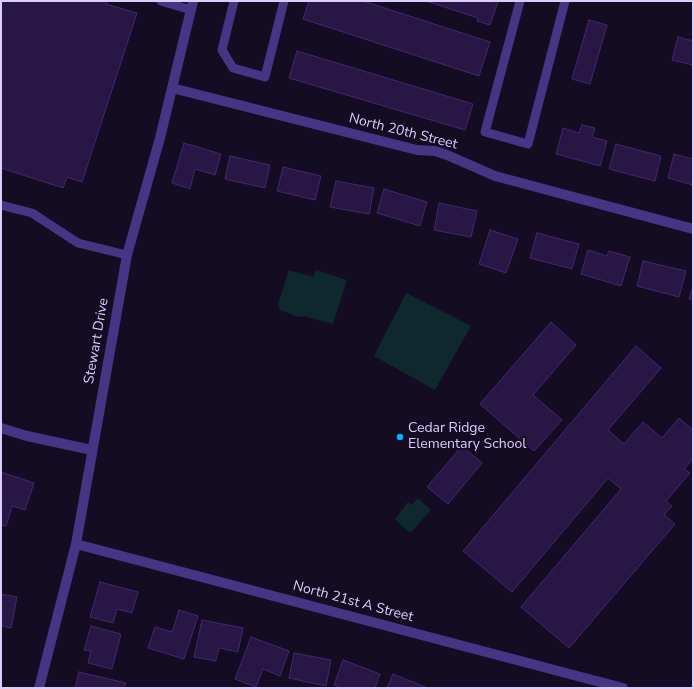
<!DOCTYPE html>
<html>
<head>
<meta charset="utf-8">
<style>
	body { margin:0 }
	#map { position:relative; width:694px; height:689px; overflow:hidden; background:#140c22; font-family:"Nunito Sans",sans-serif }
	canvas { display:block }
	.frame { position:absolute; inset:0; border:2px solid #dccdff; pointer-events:none }
</style>
</head>
<body>
<div id="map">
<canvas width="694" height="689"></canvas>
<div class="frame"></div>
</div>
<script>
const g = document.querySelector('canvas').getContext('2d');
g.lineJoin = 'round';
function fill(path, color) {
  g.fillStyle = color;
  g.fill(path, 'evenodd');
}
function shape(rows) {
  const path = new Path2D();
  for (const r of rows) {
    path.moveTo(r[0], r[1]);
    for (let i = 2; i < r.length; i += 2) path.lineTo(r[i], r[i + 1]);
  }
  return path;
}
function stroke(path, color, width, dash) {
  g.strokeStyle = color;
  g.lineWidth = width;
  g.lineCap = dash ? 'butt' : 'round';
  g.setLineDash(dash || []);
  g.stroke(path);
}
function label(font, color, halo, rows, align = 'center') {
  g.font = font + ' "Nunito Sans",sans-serif';
  g.lineWidth = 4;
  g.setLineDash([]);
  g.textBaseline = 'middle';
  g.strokeStyle = halo;
  g.fillStyle = color;
  for (const [text, x, y, turn = 0] of rows) {
    g.save();
    g.translate(x, y);
    g.rotate((+turn || 0) * Math.PI / 180);
    g.textAlign = isNaN(turn) ? turn : align;
    if (halo) g.strokeText(text, 0, 0);
    g.fillText(text, 0, 0);
    g.restore();
  }
}
const green = shape([
	[289,270,313,277,316,270,347,280,333,324,304,316,298,317,280,310,278,304],
	[406,293,471,326,435,390,374,356],
	[418,498,431,510,410,533,395,519,408,502,412,505]
]);
const building = shape([
	[1,1,107,1,106,4,137,13,82,182,67,177,63,188,1,168,1,1],
	[309,1,363,1,490,42,479,76,303,19,309,1],
	[426,1,498,1,490,25,477,21,478,18,426,1],
	[589,20,607,25,590,84,572,79,589,20],
	[678,37,693,41,693,65,672,60,678,37],
	[297,51,473,104,465,130,289,78,297,51],
	[582,125,595,128,592,137,607,141,600,166,556,154,563,128,579,133,582,125],
	[184,143,221,154,215,175,195,169,190,189,172,183,184,143],
	[616,144,661,156,655,181,609,169,616,144],
	[674,154,693,159,693,185,668,178,674,154],
	[230,156,270,165,265,188,225,179,230,156],
	[283,167,321,176,315,200,277,191,283,167],
	[336,181,374,188,369,214,330,207,336,181],
	[384,189,427,202,420,226,377,213,384,189],
	[439,203,477,211,471,237,434,230,439,203],
	[490,230,518,239,506,273,479,264,490,230],
	[537,233,579,244,572,269,530,258,537,233],
	[588,250,607,256,609,251,630,257,621,286,581,274,588,250],
	[643,261,686,271,679,297,637,286,643,261],
	[693,287,693,300,689,299,693,287],
	[551,322,576,345,533,395,562,420,534,451,480,404,551,322],
	[636,346,661,368,608,430,624,444,643,422,662,438,679,418,693,430,693,459,684,469,690,473,666,501,672,506,664,515,675,524,569,648,521,607,621,489,608,478,512,592,463,551,636,346],
	[462,446,482,463,448,504,427,487,462,446],
	[1,472,34,483,25,510,12,506,6,526,1,525,1,472],
	[100,582,138,592,132,613,117,609,113,623,90,617,100,582],
	[1,594,17,597,11,628,1,626,1,594],
	[179,610,198,616,184,659,148,648,155,627,172,632,179,610],
	[202,620,243,628,238,652,219,648,216,661,194,657,202,620],
	[91,626,121,634,112,669,88,663,91,651,84,650,91,626],
	[251,637,289,651,280,676,263,669,256,687,235,679,251,637],
	[294,653,331,660,326,686,289,678,294,653],
	[343,660,380,674,375,688,343,688,334,685,343,660],
	[79,672,126,683,124,688,75,688,79,672],
	[393,674,428,688,387,688,393,674]
]);
const lane = shape([
	[161,1,191,10],
	[234,1,222,50,233,68,265,77,284,1],
	[520,1,485,132,528,144,565,1],
	[1,205,32,213,78,243,127,255]
]);
const street = shape([
	[172,88,417,150,435,151,447,155,495,176,693,229],
	[1,428,27,436,92,450],
	[76,544,623,688],
	[39,688,76,544,127,255,160,138,193,1]
]);
const markers = [
	[400,437,4,"#00b2f8"]
];
const streetNames = [
	["North 20th Street",403,132,14],
	["Stewart Drive",97,341,-80],
	["North 21st A Street",353,602,15]
];
const poiNames = [
	["Cedar Ridge",408,429],
	["Elementary School",408,445]
];
fill(green, '#0f282d');
fill(building, '#281745');
stroke(building, '#442772', 1);
stroke(lane, '#463485', 9);
stroke(street, '#463485', 10);
for (const [x, y, r, color] of markers) {
  const dot = new Path2D();
  dot.arc(x, y, r, 0, 2 * Math.PI);
  g.fillStyle = color;
  g.fill(dot);
  stroke(dot, '#140c22', 1.5);
}
label('14px', '#dccdff', '#140c22', streetNames);
label('14px', '#dccdff', '#140c22', poiNames, 'left');
</script>
</body>
</html>
